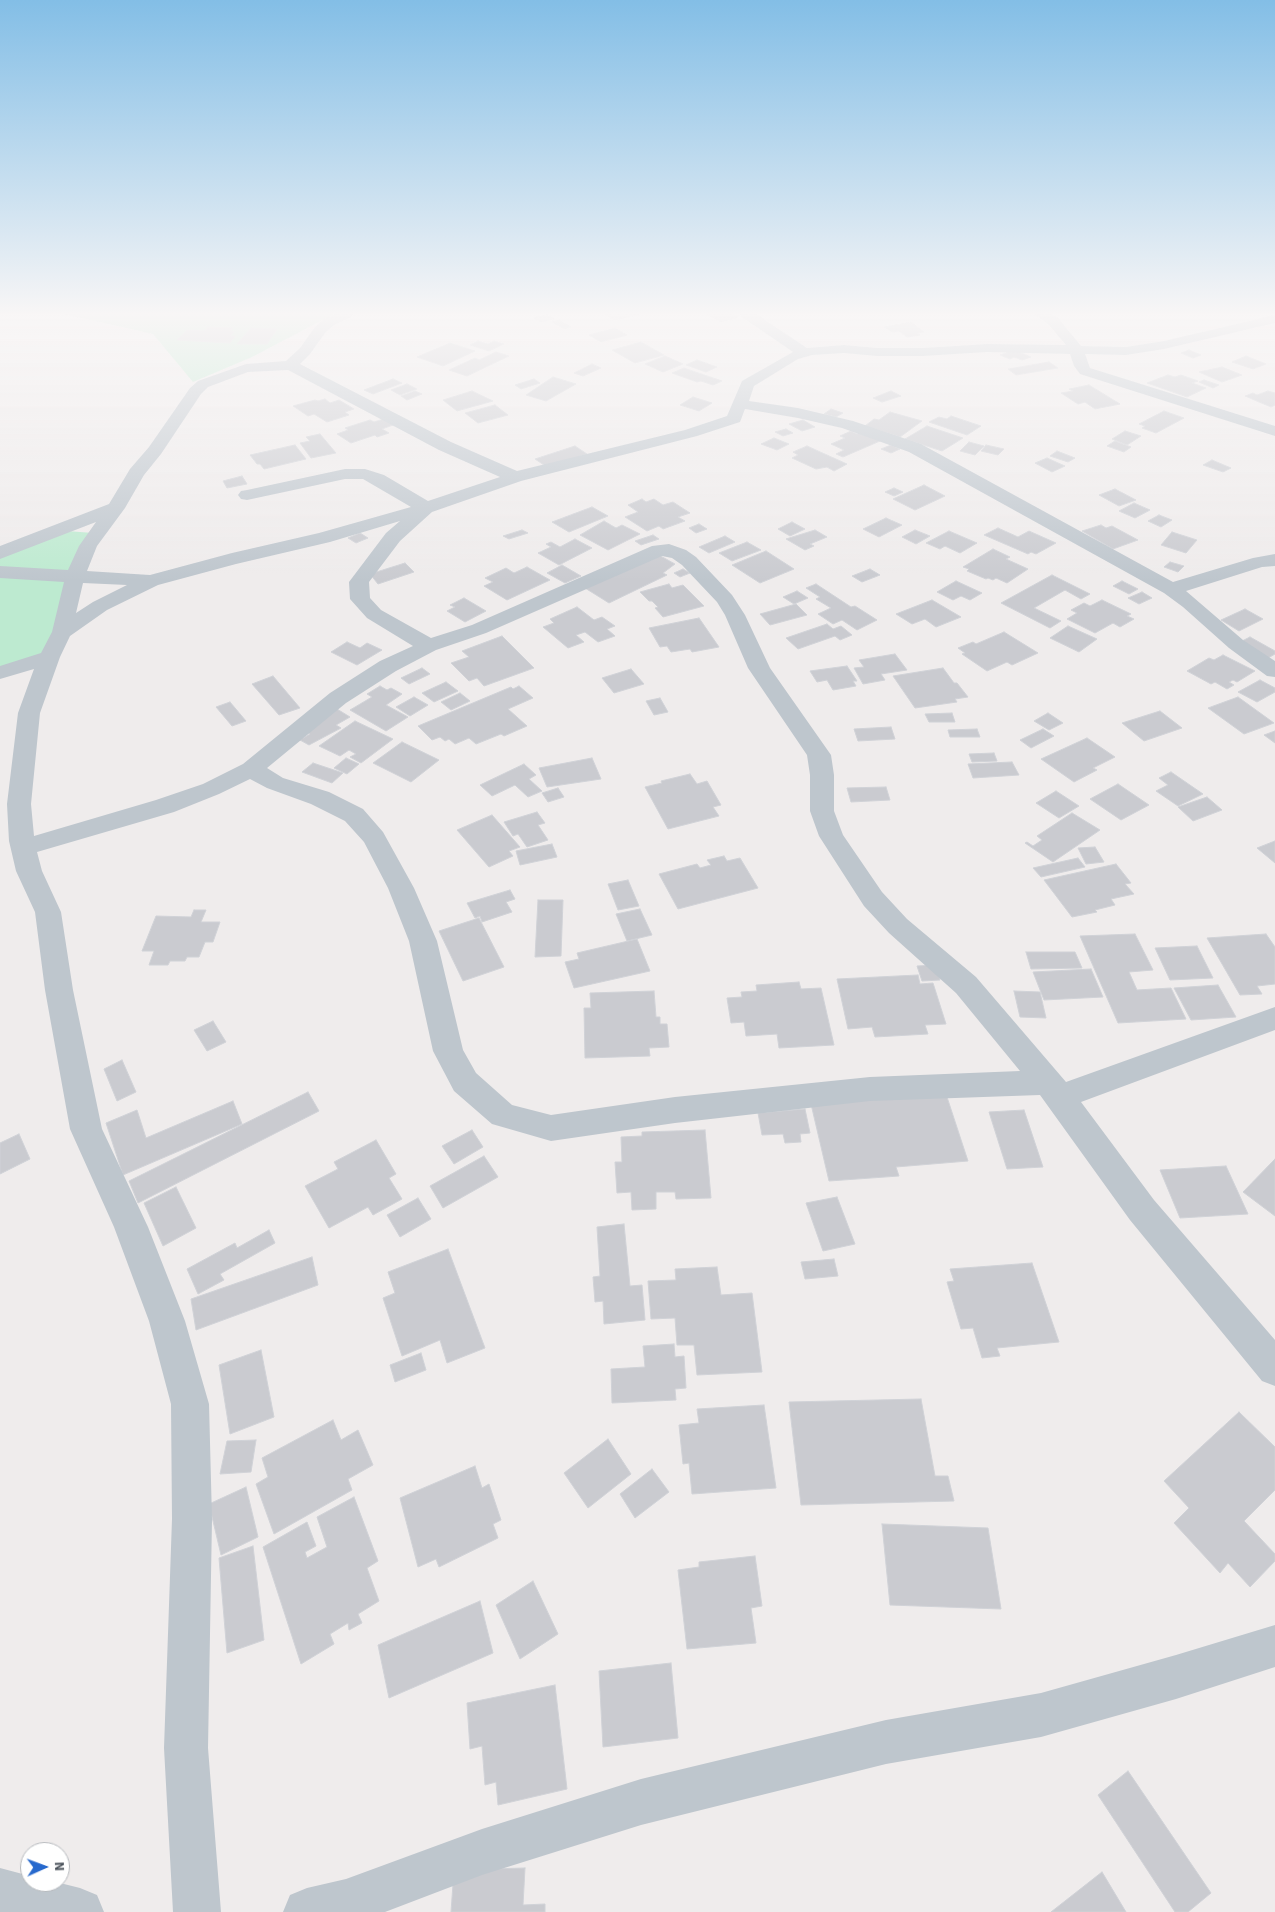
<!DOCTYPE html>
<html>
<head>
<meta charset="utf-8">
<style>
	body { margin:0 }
	#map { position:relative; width:1275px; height:1912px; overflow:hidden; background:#efecec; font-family:"Source Sans 3",sans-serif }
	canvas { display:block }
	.north { position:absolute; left:20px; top:1842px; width:50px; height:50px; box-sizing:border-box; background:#fff; border:1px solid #b5b8bc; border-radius:50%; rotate:88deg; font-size:14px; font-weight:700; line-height:20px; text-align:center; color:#464e57 }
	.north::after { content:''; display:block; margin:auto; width:18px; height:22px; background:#2769cd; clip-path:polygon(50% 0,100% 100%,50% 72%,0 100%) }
</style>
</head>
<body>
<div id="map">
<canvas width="1275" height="1912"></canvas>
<div class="north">N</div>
</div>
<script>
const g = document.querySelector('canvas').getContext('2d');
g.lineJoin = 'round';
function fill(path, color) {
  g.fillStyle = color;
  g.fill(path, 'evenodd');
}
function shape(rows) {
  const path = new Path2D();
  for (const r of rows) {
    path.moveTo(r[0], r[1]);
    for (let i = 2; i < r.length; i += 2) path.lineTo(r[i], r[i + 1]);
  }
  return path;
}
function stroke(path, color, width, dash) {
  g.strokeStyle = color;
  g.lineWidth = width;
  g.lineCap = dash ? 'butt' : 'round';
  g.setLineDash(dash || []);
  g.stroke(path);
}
const green = shape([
	[64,314,334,314,252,357,193,382,153,334],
	[67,531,93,533,49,659,0,674,0,552]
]);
const building = shape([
	[604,314,639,314,615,320,604,314],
	[707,314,731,314,738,317,721,322,707,314],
	[547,315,554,319,541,322,534,318,547,315],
	[559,320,571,327,564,329,552,322,559,320],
	[911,322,924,332,917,333,920,335,907,337,899,331,892,332,884,327,911,322],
	[208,327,233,328,230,331,234,332,230,336,235,336,230,343,177,340,187,330,204,331,208,327],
	[251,328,277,329,267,344,237,344,251,328],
	[615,328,627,335,601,342,589,335,615,328],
	[478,341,488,344,494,341,504,344,489,351,470,345,478,341],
	[641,342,664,355,635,363,612,350,641,342],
	[450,343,475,351,443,366,417,357,450,343],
	[1014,350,1031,357,1022,360,1014,357,1010,359,1000,355,1014,350],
	[1189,350,1201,355,1193,358,1181,353,1189,350],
	[496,352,509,356,467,376,449,370,475,358,479,360,496,352],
	[665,356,683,364,663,372,645,364,665,356],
	[1246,356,1266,364,1253,369,1232,362,1246,356],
	[697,360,717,367,706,372,686,365,697,360],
	[1049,362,1058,368,1016,375,1008,369,1049,362],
	[592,364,601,368,583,376,574,373,592,364],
	[1222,367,1242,375,1222,382,1199,372,1222,367],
	[684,368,722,381,713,385,701,381,697,382,672,373,684,368],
	[1168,375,1175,377,1181,375,1198,381,1192,383,1206,388,1187,397,1147,383,1168,375],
	[553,377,576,384,546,401,526,395,553,377],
	[393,379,402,383,373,394,364,390,393,379],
	[534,379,540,383,521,389,515,385,534,379],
	[1204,380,1219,385,1213,388,1199,382,1204,380],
	[407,384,417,389,400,395,391,390,407,384],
	[1089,385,1120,404,1095,409,1085,402,1078,404,1061,393,1073,391,1069,389,1089,385],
	[415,391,422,394,407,400,401,396,415,391],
	[472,391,493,401,457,411,443,400,472,391],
	[891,391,901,396,882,402,873,398,891,391],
	[1268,391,1275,393,1275,405,1271,407,1245,396,1253,393,1257,395,1268,391],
	[693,397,712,403,699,411,680,405,693,397],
	[325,399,330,403,339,400,354,409,345,412,349,415,327,422,314,414,308,416,293,406,315,400,318,401,325,399],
	[495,405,508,415,478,423,465,413,495,405],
	[831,409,843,413,836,417,824,414,831,409],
	[1164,411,1184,418,1156,433,1142,428,1145,426,1139,424,1164,411],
	[890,412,922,421,900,437,865,426,874,419,879,420,890,412],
	[951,416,981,426,967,435,929,422,939,417,947,419,951,416],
	[384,419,393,425,382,429,389,433,377,437,375,435,351,443,337,434,348,430,345,428,370,420,374,422,384,419],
	[803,420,815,427,802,431,789,424,803,420],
	[927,426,963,438,942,451,905,439,927,426],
	[786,429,793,433,783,436,775,432,786,429],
	[851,431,857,434,863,431,880,441,843,457,836,454,844,450,831,444,845,438,840,436,851,431],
	[1125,431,1141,436,1127,445,1112,439,1125,431],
	[320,434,336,453,311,458,300,443,310,441,306,437,320,434],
	[774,438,789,444,777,450,761,444,774,438],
	[1115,441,1131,447,1124,452,1107,446,1115,441],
	[969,442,984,446,975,455,960,451,969,442],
	[295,445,306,459,264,469,260,464,257,464,250,455,295,445],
	[891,445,900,449,891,453,881,449,891,445],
	[986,445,1004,449,998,455,981,451,986,445],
	[575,446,587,454,547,467,535,459,575,446],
	[807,446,847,464,834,471,827,467,816,469,792,458,798,455,793,452,807,446],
	[1057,451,1075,458,1068,462,1050,456,1057,451],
	[1047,458,1065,466,1052,472,1035,463,1047,458],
	[1212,460,1231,468,1223,472,1203,465,1212,460],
	[242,476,247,484,227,488,223,481,242,476],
	[924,485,945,496,915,510,893,499,924,485],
	[894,488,903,492,894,496,885,492,894,488],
	[1115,489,1136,500,1119,506,1099,495,1115,489],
	[642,499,646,502,654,499,663,505,673,502,690,513,678,517,685,521,663,529,659,526,647,531,625,517,638,512,628,505,642,499],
	[1134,503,1150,510,1135,518,1119,511,1134,503],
	[592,507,608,516,569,532,552,522,592,507],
	[1159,515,1172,520,1161,527,1148,521,1159,515],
	[886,518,902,525,879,537,863,529,886,518],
	[604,521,616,528,622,525,640,534,608,550,580,535,604,521],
	[792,522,805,529,790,536,778,529,792,522],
	[699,524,707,529,696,533,689,528,699,524],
	[1101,525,1106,528,1112,526,1138,540,1113,549,1082,531,1101,525],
	[998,528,1018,537,1029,531,1056,543,1036,554,1031,552,1028,554,984,535,998,528],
	[522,530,528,533,509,539,503,536,522,530],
	[815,530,827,537,810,544,814,546,805,550,786,539,815,530],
	[915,530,930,536,916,544,902,537,915,530],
	[949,531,977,543,960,553,945,546,940,549,926,543,949,531],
	[1172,532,1197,540,1186,553,1161,545,1172,532],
	[360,533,368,538,356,543,348,538,360,533],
	[653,535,659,539,641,545,635,541,653,535],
	[725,536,735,542,709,553,699,547,725,536],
	[575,539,592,548,559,565,538,553,551,547,546,544,551,542,560,547,575,539],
	[747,542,761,550,732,561,719,553,747,542],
	[993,549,1010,557,1006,559,1028,569,1007,583,996,578,993,580,988,578,986,579,967,571,969,569,963,567,993,549],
	[766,551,794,569,760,583,732,565,766,551],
	[657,554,675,564,663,573,667,575,609,603,585,588,657,554],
	[1170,562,1184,566,1178,572,1164,567,1170,562],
	[405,563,414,572,378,584,370,574,405,563],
	[562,565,581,576,565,583,547,573,562,565],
	[527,567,550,580,507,600,484,586,493,582,485,578,506,568,514,573,527,567],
	[683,569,690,573,680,577,674,573,683,569],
	[870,569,880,575,862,582,852,576,870,569],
	[1052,575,1090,594,1081,599,1065,590,1034,608,1061,621,1050,628,1001,603,1052,575],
	[956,581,982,593,970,600,961,596,953,600,937,592,956,581],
	[1122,581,1138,589,1129,594,1113,586,1122,581],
	[669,584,672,588,683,585,704,606,663,617,655,608,658,607,652,601,649,601,640,592,669,584],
	[816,584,851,607,855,606,877,620,857,630,842,620,833,624,818,614,831,608,816,599,820,597,806,588,816,584],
	[797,591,808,598,794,604,783,597,797,591],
	[1142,592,1152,598,1139,604,1128,598,1142,592],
	[464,598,486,611,465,622,447,611,455,607,450,605,464,598],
	[932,600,961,617,936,627,925,619,912,624,896,614,932,600],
	[1102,600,1131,614,1127,616,1134,619,1120,627,1113,623,1095,633,1067,619,1077,613,1071,610,1084,603,1090,606,1102,600],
	[796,604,807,615,770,625,760,614,796,604],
	[577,607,594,620,602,617,615,626,607,629,615,636,598,642,585,632,576,635,584,642,568,648,543,627,554,623,550,619,577,607],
	[1245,609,1263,619,1239,631,1221,620,1245,609],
	[699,618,719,647,692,652,690,649,671,652,667,646,660,647,649,628,699,618],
	[827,624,833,629,841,626,852,635,840,640,835,636,798,649,786,638,827,624],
	[1068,626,1097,639,1079,652,1050,638,1068,626],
	[1004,632,1038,653,1012,665,1007,662,987,671,962,654,965,653,958,648,973,642,976,644,1004,632],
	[502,636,534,668,484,686,477,678,469,681,451,663,469,657,462,651,502,636],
	[1250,637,1275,651,1275,654,1268,658,1240,642,1250,637],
	[347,642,360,648,367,643,382,650,357,665,331,652,347,642],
	[895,654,907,670,881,674,885,680,863,684,854,668,864,667,859,660,895,654],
	[1223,655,1255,671,1237,682,1233,680,1229,682,1234,685,1227,689,1215,682,1211,684,1187,671,1209,658,1214,660,1223,655],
	[847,666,857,681,853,681,856,686,833,690,827,680,817,682,810,671,847,666],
	[422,668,430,674,409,684,401,678,422,668],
	[943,668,954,683,957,683,968,697,955,699,957,702,915,708,893,676,943,668],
	[631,669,644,684,614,693,602,678,631,669],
	[273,676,300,708,279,715,252,684,273,676],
	[1260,680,1275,688,1275,692,1257,702,1238,692,1260,680],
	[446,682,458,691,434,702,422,693,446,682],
	[380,686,387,690,391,688,402,694,386,705,408,717,386,731,350,710,372,697,367,694,380,686],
	[519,686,533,698,508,709,527,726,504,736,501,734,476,744,469,738,455,744,449,739,445,741,440,737,432,740,418,726,511,687,513,689,519,686],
	[460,693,470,701,451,710,441,702,460,693],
	[414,697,428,705,410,716,396,707,414,697],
	[1238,697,1274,723,1244,734,1208,708,1238,697],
	[660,698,668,712,654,715,646,701,660,698],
	[230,702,246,721,232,726,216,707,230,702],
	[337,709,350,717,336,725,341,728,309,745,300,740,310,734,303,729,337,709],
	[1160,711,1182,728,1144,741,1122,723,1160,711],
	[952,713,955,722,929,722,925,714,952,713],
	[1048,713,1063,723,1049,730,1034,721,1048,713],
	[355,721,393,739,361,763,350,757,356,754,349,750,340,756,319,746,355,721],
	[891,727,895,739,858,741,854,729,891,727],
	[977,729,980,737,950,737,948,730,977,729],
	[1043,729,1054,736,1031,748,1020,740,1043,729],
	[1275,731,1275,743,1264,735,1275,731],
	[1087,738,1115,757,1093,768,1097,770,1074,782,1041,759,1087,738],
	[402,742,439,760,411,782,373,763,402,742],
	[994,753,997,761,972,762,969,754,994,753],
	[346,758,359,764,347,774,334,768,346,758],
	[592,758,601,779,547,787,539,768,592,758],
	[1012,762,1019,775,973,778,968,764,1012,762],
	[313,763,343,773,332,783,302,772,313,763],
	[524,764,536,775,529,779,542,791,528,797,515,785,492,796,480,785,524,764],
	[1171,772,1203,794,1178,806,1156,791,1168,785,1159,778,1171,772],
	[690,774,697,784,707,781,721,805,713,807,719,816,668,829,645,787,662,783,661,781,690,774],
	[1118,784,1149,805,1121,820,1090,799,1118,784],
	[886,787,890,800,851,802,847,788,886,787],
	[558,788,564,797,548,802,542,793,558,788],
	[1056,791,1079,806,1059,818,1036,803,1056,791],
	[1207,797,1222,810,1193,821,1178,807,1207,797],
	[537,812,545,823,538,825,548,840,527,847,518,834,513,836,504,822,537,812],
	[1072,813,1100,830,1053,862,1025,843,1027,842,1033,846,1042,840,1037,836,1072,813],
	[492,815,520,847,509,851,513,856,489,867,457,830,492,815],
	[1275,841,1275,863,1257,848,1275,841],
	[552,844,557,857,520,865,516,851,552,844],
	[1095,847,1104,862,1086,864,1078,848,1095,847],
	[724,856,727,861,740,858,758,888,678,909,659,874,697,864,700,868,711,865,707,860,724,856],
	[1078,858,1085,867,1041,877,1033,868,1078,858],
	[1116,864,1131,883,1125,884,1134,894,1111,899,1115,905,1095,910,1097,912,1072,917,1044,880,1116,864],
	[628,880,639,906,618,910,608,884,628,880],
	[510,890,515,899,506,902,512,912,482,922,480,916,475,918,467,903,510,890],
	[538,900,563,900,561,956,535,957,538,900],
	[640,909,652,935,627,941,616,914,640,909],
	[194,910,206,910,201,922,220,922,213,942,205,942,199,957,187,957,185,961,170,961,168,965,149,965,154,951,142,951,156,916,191,917,194,910],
	[479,918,504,967,463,981,439,931,479,918],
	[1135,934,1153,970,1129,972,1137,990,1171,988,1186,1019,1118,1023,1080,936,1135,934],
	[1266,934,1275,947,1275,984,1257,986,1262,994,1240,995,1207,938,1266,934],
	[637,939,650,971,574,988,565,962,579,959,577,953,637,939],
	[1197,946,1213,978,1170,980,1155,948,1197,946],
	[1026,952,1075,952,1082,968,1031,969,1026,952],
	[935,965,940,980,922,981,917,966,935,965],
	[1091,969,1103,997,1044,1000,1033,972,1091,969],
	[918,975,920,984,933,983,946,1024,925,1025,928,1034,875,1037,872,1027,848,1029,837,979,918,975],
	[799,982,801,989,821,988,834,1045,779,1048,777,1034,746,1036,744,1022,731,1023,727,998,742,997,741,992,757,991,756,985,799,982],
	[1218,985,1236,1017,1191,1020,1174,988,1218,985],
	[654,991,656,1017,660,1017,660,1024,667,1024,669,1047,649,1048,650,1056,585,1058,584,1008,591,1008,590,993,654,991],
	[1014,991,1040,992,1046,1018,1020,1017,1014,991],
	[213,1021,226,1042,207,1051,194,1030,213,1021],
	[122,1060,136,1092,117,1101,104,1069,122,1060],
	[308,1092,319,1111,138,1203,129,1181,308,1092],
	[946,1094,968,1161,896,1167,899,1176,829,1181,811,1104,946,1094],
	[233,1101,242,1124,123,1175,106,1123,137,1110,146,1138,233,1101],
	[805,1109,810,1133,800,1134,801,1142,785,1143,783,1134,762,1135,758,1113,805,1109],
	[1024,1110,1043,1167,1007,1169,989,1112,1024,1110],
	[472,1130,483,1147,454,1164,442,1146,472,1130],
	[705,1130,711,1198,676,1199,675,1192,656,1192,656,1209,632,1210,631,1192,617,1193,615,1162,622,1162,621,1137,642,1136,642,1132,705,1130],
	[19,1134,30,1159,0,1174,0,1143,19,1134],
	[376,1140,396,1174,389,1178,402,1199,373,1215,368,1207,329,1228,305,1186,338,1169,334,1162,376,1140],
	[484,1156,498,1177,443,1208,430,1186,484,1156],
	[1275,1159,1275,1216,1243,1192,1275,1159],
	[1226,1166,1248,1214,1180,1218,1160,1170,1226,1166],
	[176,1187,196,1228,163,1246,144,1203,176,1187],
	[837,1197,855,1244,823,1251,806,1203,837,1197],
	[418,1198,431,1219,400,1237,387,1215,418,1198],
	[624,1224,630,1286,642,1285,645,1320,604,1324,603,1301,595,1302,593,1277,600,1276,597,1227,624,1224],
	[269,1230,275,1243,220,1274,224,1280,198,1294,187,1269,235,1243,237,1248,269,1230],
	[448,1249,485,1348,447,1363,440,1340,402,1356,383,1298,395,1293,388,1272,448,1249],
	[312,1257,318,1285,196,1330,191,1299,312,1257],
	[834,1259,838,1276,805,1279,801,1262,834,1259],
	[1032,1263,1059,1342,997,1348,1000,1356,982,1358,973,1328,961,1329,947,1282,954,1281,950,1269,1032,1263],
	[717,1267,721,1295,752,1293,762,1372,697,1375,694,1345,677,1345,675,1318,651,1319,648,1281,676,1280,675,1269,717,1267],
	[674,1344,675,1357,684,1356,686,1388,675,1389,676,1400,612,1403,611,1369,645,1367,643,1346,674,1344],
	[261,1350,274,1417,230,1434,219,1365,261,1350],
	[421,1353,426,1370,395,1382,390,1365,421,1353],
	[921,1399,935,1476,948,1476,954,1501,801,1505,789,1402,921,1399],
	[764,1405,776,1488,692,1494,689,1463,683,1464,679,1425,699,1423,697,1409,764,1405],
	[1239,1412,1275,1447,1275,1490,1244,1521,1275,1554,1275,1561,1250,1587,1228,1563,1220,1573,1174,1523,1189,1508,1164,1481,1239,1412],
	[333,1420,341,1440,358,1430,373,1465,348,1479,352,1490,274,1534,256,1484,268,1477,262,1458,333,1420],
	[608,1439,631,1474,588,1508,564,1473,608,1439],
	[256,1440,251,1472,220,1474,227,1441,256,1440],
	[475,1466,482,1488,489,1484,501,1520,493,1524,498,1538,439,1567,436,1559,418,1567,400,1498,475,1466],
	[652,1469,669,1492,635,1518,620,1494,652,1469],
	[246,1487,258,1537,221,1555,209,1504,246,1487],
	[354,1497,378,1561,367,1568,379,1601,358,1614,362,1623,349,1630,348,1623,330,1634,334,1644,301,1664,263,1547,307,1522,316,1546,305,1552,307,1558,327,1547,317,1517,354,1497],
	[882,1524,988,1528,1001,1609,890,1605,882,1524],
	[253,1546,264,1640,227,1653,219,1558,253,1546],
	[755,1556,762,1606,751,1608,756,1643,687,1649,678,1570,699,1567,699,1562,755,1556],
	[533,1581,558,1634,520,1659,496,1605,533,1581],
	[480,1601,493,1653,389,1698,378,1645,480,1601],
	[671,1663,678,1738,603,1747,599,1671,671,1663],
	[555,1685,567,1789,498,1805,496,1782,485,1785,482,1746,470,1749,467,1703,555,1685],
	[1128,1771,1211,1893,1188,1912,1175,1912,1098,1795,1128,1771],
	[525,1868,523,1905,545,1904,545,1912,451,1912,454,1870,525,1868],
	[1102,1872,1126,1912,1051,1912,1102,1872]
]);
const minor = shape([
	[336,314,353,314,351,317,334,325,325,333,310,354,300,364,451,442,517,471,685,430,727,416,742,381,793,352,742,317,740,314,756,314,807,348,844,345,877,348,923,348,987,344,1066,345,1049,325,1035,314,1051,314,1059,319,1081,346,1126,347,1164,341,1275,315,1275,323,1164,349,1126,355,1085,354,1090,368,1275,426,1275,436,1080,374,1074,366,1070,354,987,352,923,356,877,356,844,353,812,355,798,359,754,386,749,401,798,408,853,421,921,444,1173,582,1253,558,1275,554,1275,566,1262,567,1186,591,1243,640,1275,661,1275,677,1267,676,1229,648,1183,607,1164,593,909,452,842,428,798,418,745,409,740,422,697,436,521,481,432,512,400,541,369,582,370,598,381,610,431,638,472,625,652,546,669,544,686,550,696,557,732,595,745,615,770,668,831,755,834,775,834,811,843,835,882,892,907,919,976,977,1066,1082,1275,1007,1275,1030,1081,1102,1154,1200,1275,1340,1275,1386,1262,1381,1130,1220,1040,1095,870,1101,675,1123,551,1141,492,1124,454,1091,433,1051,409,941,388,888,364,842,345,821,311,804,267,788,250,779,219,794,174,812,37,852,42,871,61,912,73,990,102,1129,148,1227,185,1321,209,1404,212,1519,208,1748,221,1912,173,1912,164,1748,172,1519,171,1404,149,1321,114,1227,70,1129,45,990,35,912,16,871,9,841,7,804,18,713,34,669,0,679,0,666,41,653,52,632,64,582,0,578,0,566,68,570,79,546,96,522,0,559,0,546,109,504,130,469,149,447,190,388,198,381,246,364,286,361,300,348,315,327,324,319,336,314],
	[288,370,439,450,500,477,428,501,384,475,365,469,345,469,247,490,241,491,238,495,241,499,247,500,345,479,363,479,411,507,319,533,232,553,150,575,87,571,97,546,125,508,144,475,161,454,201,394,208,387,248,372,288,370],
	[400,521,386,533,349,582,350,599,367,618,413,646,380,661,330,693,243,764,203,784,156,800,34,836,31,804,40,713,60,657,70,636,107,610,158,585,236,564,330,542,400,521],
	[662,556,672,558,682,565,717,602,725,615,748,668,807,755,810,775,810,811,819,836,864,906,889,933,956,993,1020,1071,870,1077,675,1097,551,1115,512,1105,476,1073,463,1050,437,941,414,888,383,832,363,809,329,792,283,778,267,768,346,703,396,671,436,650,486,633,662,556],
	[83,583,127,585,93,602,76,613,83,583],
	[1275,1625,1275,1667,1176,1699,1041,1737,886,1764,641,1825,482,1875,385,1912,283,1912,290,1895,307,1888,346,1879,482,1829,641,1779,886,1720,1041,1693,1176,1655,1275,1625],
	[0,1868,30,1876,30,1882,56,1882,80,1888,97,1895,104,1912,0,1912,0,1868]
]);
fill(green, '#bdead0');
fill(building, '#cacbd0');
stroke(building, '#d0d2d7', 1);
fill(minor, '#bec6cd');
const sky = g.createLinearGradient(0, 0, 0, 581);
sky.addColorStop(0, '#83bee6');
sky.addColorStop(0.54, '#f8f6f6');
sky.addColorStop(1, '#f8f6f600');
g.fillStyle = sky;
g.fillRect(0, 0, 1275, 581);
</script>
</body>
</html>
